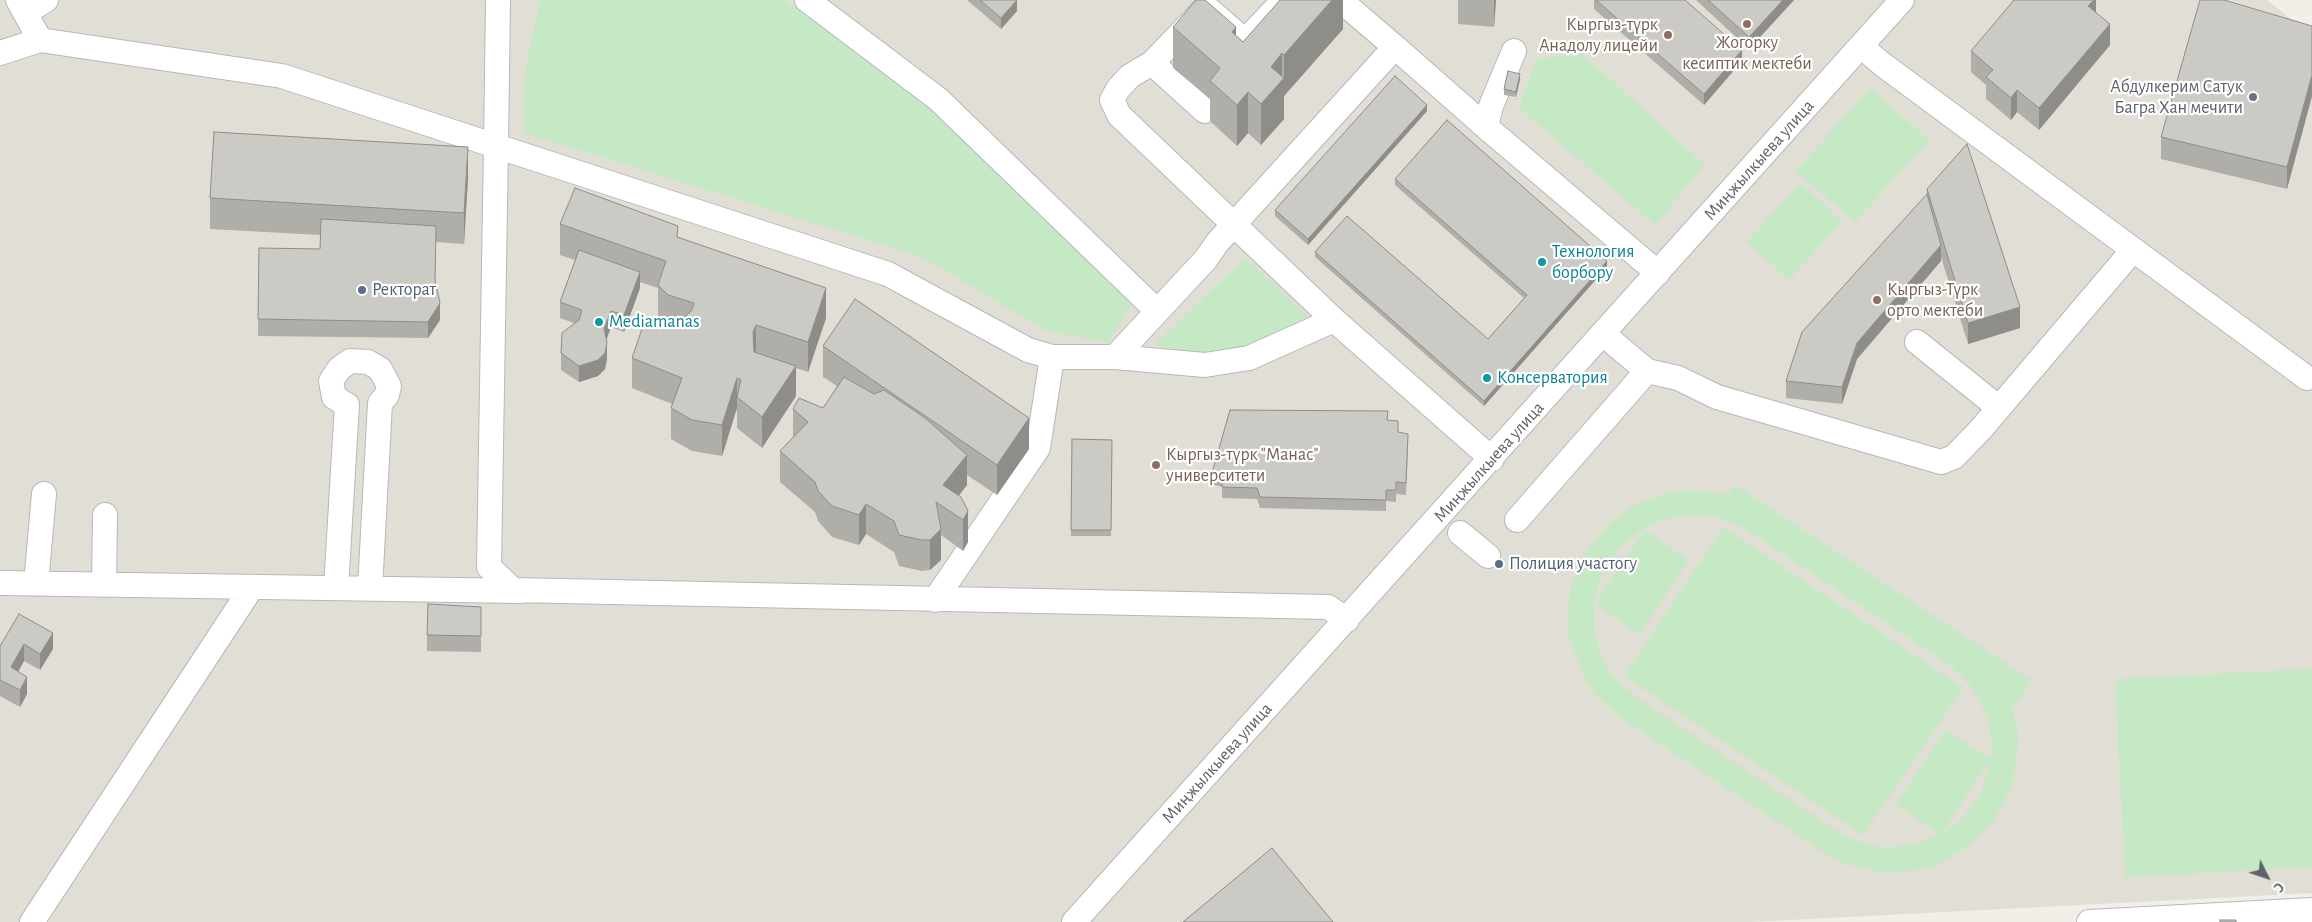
<!DOCTYPE html>
<html>
<head>
<meta charset="utf-8">
<style>
	body { margin:0 }
	#map { position:relative; width:2312px; height:922px; overflow:hidden; background:#f1efe8; font-family:"Alegreya Sans",sans-serif }
	canvas { display:block }
	.north { position:absolute; left:2242px; top:852px; width:50px; height:50px; -webkit-text-stroke:4px #fff; paint-order:stroke; rotate:131deg; font-size:14px; font-weight:700; line-height:20px; text-align:center; color:#5f6368 }
	.north::after { content:''; display:block; margin:auto; width:18px; height:22px; background:#5f6368; clip-path:polygon(50% 0,100% 100%,50% 72%,0 100%) }
</style>
</head>
<body>
<div id="map">
<canvas width="2312" height="922"></canvas>
<div class="north">С</div>
</div>
<script>
const g = document.querySelector('canvas').getContext('2d');
g.lineJoin = 'round';
function fill(path, color) {
  g.fillStyle = color;
  g.fill(path, 'evenodd');
}
function shape(rows) {
  const path = new Path2D();
  for (const r of rows) {
    path.moveTo(r[0], r[1]);
    for (let i = 2; i < r.length; i += 2) path.lineTo(r[i], r[i + 1]);
  }
  return path;
}
function stroke(path, color, width, dash) {
  g.strokeStyle = color;
  g.lineWidth = width;
  g.lineCap = dash ? 'butt' : 'round';
  g.setLineDash(dash || []);
  g.stroke(path);
}
function label(font, color, halo, rows, align = 'center') {
  g.font = font + ' "Alegreya Sans",sans-serif';
  g.lineWidth = 4.5;
  g.setLineDash([]);
  g.textBaseline = 'middle';
  g.strokeStyle = halo;
  g.fillStyle = color;
  for (const [text, x, y, turn = 0] of rows) {
    g.save();
    g.translate(x, y);
    g.rotate((+turn || 0) * Math.PI / 180);
    g.textAlign = isNaN(turn) ? turn : align;
    if (halo) g.strokeText(text, 0, 0);
    g.fillText(text, 0, 0);
    g.restore();
  }
}
const education = shape([
	[0,0,2267,0,2312,36,2312,893,1751,922,0,922]
]);
const green = shape([
	[540,0,785,0,913,89,1134,300,1108,342,1047,331,922,257,524,133,525,72],
	[1581,53,1705,165,1655,225,1519,108,1536,59],
	[1870,88,1929,140,1855,222,1796,171],
	[1800,183,1842,221,1789,280,1747,242],
	[1245,258,1308,316,1269,340,1232,353,1198,354,1155,344],
	[1736,485,2032,681,2012,709,2017,725,2018,743,2014,779,2008,793,1992,823,1964,849,1934,866,1913,871,1879,872,1846,864,1830,856,1622,719,1597,696,1585,680,1568,634,1567,617,1571,586,1583,556,1591,544,1611,522,1640,502,1670,492,1684,490,1700,490,1727,495],
	[1686,515,1714,517,1742,527,1953,668,1972,687,1988,718,1991,735,1991,759,1946,730,1896,804,1940,834,1919,843,1885,848,1868,845,1841,834,1640,700,1619,682,1608,669,1600,653,1594,627,1595,596,1604,570,1618,550,1637,533,1662,520],
	[1990,760,1982,791,1973,804,1962,819,1942,833],
	[1724,527,1963,688,1863,835,1624,676],
	[1645,530,1689,560,1640,634,1595,604],
	[2312,669,2312,867,2125,877,2115,679]
]);
const minor = shape([
	[18,0,40,40],
	[807,0,938,99,1157,311],
	[1340,0,1395,47],
	[25,13,46,0],
	[1861,46,1882,64,2307,378],
	[1514,51,1491,106,1486,127,1658,273],
	[0,53,40,40,282,76,496,146,498,0],
	[1152,63,1130,76,1118,89,1112,100,1119,115,1334,320],
	[1205,111,1152,63,1206,7,1245,41,1284,0],
	[1603,334,1647,371,1678,378,1717,397,1941,462,1954,457,1981,429,2133,250],
	[1917,342,1999,408],
	[1115,357,1206,259,1217,243,1395,47,1486,127],
	[1517,520,1647,371],
	[1460,533,1488,556],
	[0,583,521,591],
	[36,584,44,494],
	[104,585,105,515],
	[336,588,347,405,334,397,331,381,339,369,350,361,368,362,380,369,389,386,387,395,380,403,370,589],
	[935,600,1038,448,1052,357],
	[1347,620,1328,607,513,590,489,567,496,146,888,274,1028,350,1052,357,1115,357,1205,365,1249,358,1334,320,1492,459],
	[32,922,252,587],
	[1074,922,1902,0],
	[2089,922,2312,910]
]);
const wall = shape([
	[967,0,1017,0,1017,11,1001,29],
	[1343,0,1343,29,1284,96,1284,95,1284,119,1261,145,1248,133,1237,146,1210,121,1210,99,1173,68,1173,27,1236,36,1243,42],
	[1458,0,1496,0,1494,27,1458,24],
	[1594,0,1685,0,1742,61,1704,105,1594,9],
	[1696,0,1794,0,1749,49],
	[2096,0,2096,12,2110,45,2039,130,2017,112,2011,120,1986,99,1986,85,1971,72,1971,51],
	[2312,26,2312,96,2287,189,2161,159,2161,137],
	[1520,79,1516,97,1504,95,1504,89],
	[1427,111,1308,245,1275,216,1275,210],
	[468,178,464,244,436,242,435,281,440,320,428,338,258,336,259,248,320,249,321,235,210,229,210,198],
	[1395,179,1607,267,1484,406,1315,257,1315,252,1488,339,1524,298,1395,185],
	[1927,189,2020,328,1968,344,1941,257,1941,261,1857,359,1842,404,1786,398,1786,381,1927,194],
	[560,224,678,238,826,318,808,372,796,368,796,396,762,448,737,428,737,408,722,456,692,451,671,439,671,408,672,404,632,388,632,358,664,321,658,316,658,288,640,282,640,288,624,332,611,327,607,339,607,359,605,369,598,376,579,382,561,370,561,353,574,323,560,318,560,302,575,260,560,255],
	[823,346,1029,449,997,495,967,475,967,485,959,496,968,542,963,551,941,535,941,560,930,570,922,571,899,566,894,552,866,534,859,545,832,537,818,521,815,512,780,482,780,451,793,437,793,409,823,408,837,386,823,377],
	[1388,420,1408,445,1406,495,1396,494,1396,502,1386,501,1386,511,1260,508,1257,499,1222,498,1222,487,1212,484,1212,473],
	[1072,439,1112,440,1111,536,1071,536],
	[481,607,481,652,427,651,427,635],
	[19,614,53,649,40,670,24,661,18,672,27,694,20,707,0,696,0,646]
]);
const shadedWall = shape([
	[1017,0,1017,11,1001,29,1001,18],
	[1332,0,1343,0,1343,29,1284,96,1284,55],
	[1494,0,1496,0,1494,27],
	[1783,0,1794,0,1749,49,1749,37],
	[2094,0,2096,0,2096,19,2088,6],
	[2110,24,2110,45,2039,130,2039,108],
	[1236,27,1236,68,1232,32],
	[1742,50,1742,61,1704,105,1704,94],
	[1282,53,1282,80,1284,78,1284,119,1261,145,1261,104,1271,67],
	[1520,74,1520,79,1516,97,1516,92],
	[2312,75,2312,96,2287,189,2287,167],
	[2017,90,2017,112,2011,120,2011,98],
	[1248,92,1248,133,1237,146,1237,105],
	[1427,105,1427,111,1308,245,1308,239],
	[468,147,468,178,464,244,464,213],
	[1941,245,1941,261,1857,359,1842,404,1842,387,1857,343],
	[1607,261,1607,267,1484,406,1484,401],
	[640,272,640,288,624,332,624,315],
	[826,288,826,318,808,372,808,342],
	[440,303,440,320,428,338,428,322],
	[2020,307,2020,328,1968,344,1968,323],
	[611,311,611,327,604,345,604,329],
	[756,325,756,355,753,362,753,332],
	[607,342,607,359,605,369,598,376,579,382,579,366],
	[796,366,796,396,762,448,762,417],
	[737,378,737,408,722,456,722,425],
	[1029,418,1029,449,997,495,997,465],
	[967,455,967,485,947,509,943,485],
	[866,504,866,534,859,545,859,515],
	[968,511,968,542,963,551,963,520],
	[941,529,941,560,930,570,930,540],
	[53,633,53,649,40,670,40,654],
	[24,644,24,661,11,684,11,667],
	[27,677,27,694,20,707,20,690]
]);
const building = shape([
	[980,0,1017,0,1001,18,980,0],
	[1196,0,1205,0,1236,27,1232,32,1243,42,1280,0,1332,0,1284,55,1282,53,1271,67,1284,78,1261,104,1248,92,1237,105,1210,81,1220,68,1173,27,1196,0],
	[1596,0,1685,0,1742,50,1704,94,1596,0],
	[1708,0,1783,0,1749,37,1708,0],
	[2014,0,2094,0,2088,6,2110,24,2039,108,2017,90,2011,98,1986,77,1993,70,1971,51,2014,0],
	[2200,0,2224,0,2312,26,2312,75,2287,167,2161,137,2200,0],
	[1508,71,1520,74,1516,92,1504,89,1508,71],
	[1395,76,1427,105,1308,239,1275,210,1395,76],
	[1447,120,1607,261,1484,401,1315,252,1347,216,1488,339,1527,295,1395,179,1447,120],
	[214,132,468,147,464,213,210,198,214,132],
	[1967,144,2020,307,1968,323,1927,189,1967,144],
	[575,188,678,226,677,237,826,288,808,342,756,325,753,332,754,352,796,366,762,417,737,397,741,380,737,378,722,425,692,420,671,408,682,378,632,358,646,317,678,324,692,310,694,303,668,295,658,285,666,261,560,224,575,188],
	[1927,194,1941,245,1857,343,1842,387,1786,381,1802,332,1927,194],
	[321,219,436,226,435,280,440,303,428,322,258,319,259,248,320,249,321,219],
	[579,250,640,272,624,315,611,311,604,329,607,342,605,353,598,360,579,366,561,353,562,333,579,320,582,310,560,302,579,250],
	[855,299,1029,418,997,465,823,346,855,299],
	[844,377,874,394,884,390,925,418,967,455,943,485,961,497,968,511,963,520,936,502,941,529,930,540,922,540,899,535,894,521,866,504,859,515,832,506,818,491,815,482,780,451,808,422,793,409,799,398,823,408,844,377],
	[1230,410,1388,411,1387,420,1398,421,1398,432,1408,434,1406,483,1396,482,1396,490,1386,490,1386,500,1260,497,1257,488,1222,487,1222,476,1212,473,1230,410],
	[1072,439,1112,440,1111,530,1071,530,1072,439],
	[428,604,481,607,481,636,427,635,428,604],
	[19,614,53,633,40,654,24,644,11,667,27,677,20,690,0,680,0,646,19,614],
	[1272,848,1333,922,1183,922,1272,848],
	[2220,920,2236,920,2236,922,2220,922,2220,920]
]);
const markers = [
	[1747,24,5,"#8d6e63"],
	[1668,35,5,"#8d6e63"],
	[2253,97,5,"#6b7280"],
	[1542,262,5,"#0f9aa8"],
	[362,290,5,"#5c6f8a"],
	[1877,300,5,"#8d6e63"],
	[599,322,5,"#0f9aa8"],
	[1487,378,5,"#0f9aa8"],
	[1156,465,5,"#8d6e63"],
	[1499,564,5,"#5c6f8a"]
];
const educationNames = [
	["Кыргыз-түрк",1658,25,"right"],
	["Анадолу лицейи",1658,46,"right"],
	["Жогорку",1747,43,"center"],
	["кесиптик мектеби",1747,64,"center"],
	["Кыргыз-Түрк",1887,290],
	["орто мектеби",1887,311],
	["Кыргыз-түрк \"Манас\"",1166,455],
	["университети",1166,476]
];
const worshipNames = [
	["Абдулкерим Сатук",2243,87],
	["Багра Хан мечити",2243,108]
];
const streetNames = [
	["Миңжылкыева улица",1759,160,-48],
	["Миңжылкыева улица",1489,462,-48],
	["Миңжылкыева улица",1217,763,-48]
];
const cultureNames = [
	["Технология",1552,252],
	["борбору",1552,273],
	["Mediamanas",609,322],
	["Консерватория",1497,378]
];
const serviceNames = [
	["Ректорат",372,290],
	["Полиция участогу",1509,564]
];
fill(education, '#e1ded6');
fill(green, '#c5e8c5');
stroke(minor, '#b5b8bc', 26);
stroke(minor, '#fff', 24);
fill(wall, '#afaea9');
fill(shadedWall, '#8f8d8a');
fill(building, '#cccac5');
stroke(building, '#8f8d8a', 1);
for (const [x, y, r, color] of markers) {
  const dot = new Path2D();
  dot.arc(x, y, r, 0, 2 * Math.PI);
  g.fillStyle = color;
  g.fill(dot);
  stroke(dot, '#fff', 2);
}
label('18px', '#785e54', '#fff', educationNames, 'left');
label('18px', '#5b616d', '#fff', worshipNames, 'right');
label('18px', '#5f6368', '#fff', streetNames);
label('18px', '#0d838f', '#fff', cultureNames, 'left');
label('18px', '#4e5e75', '#fff', serviceNames, 'left');
</script>
</body>
</html>
